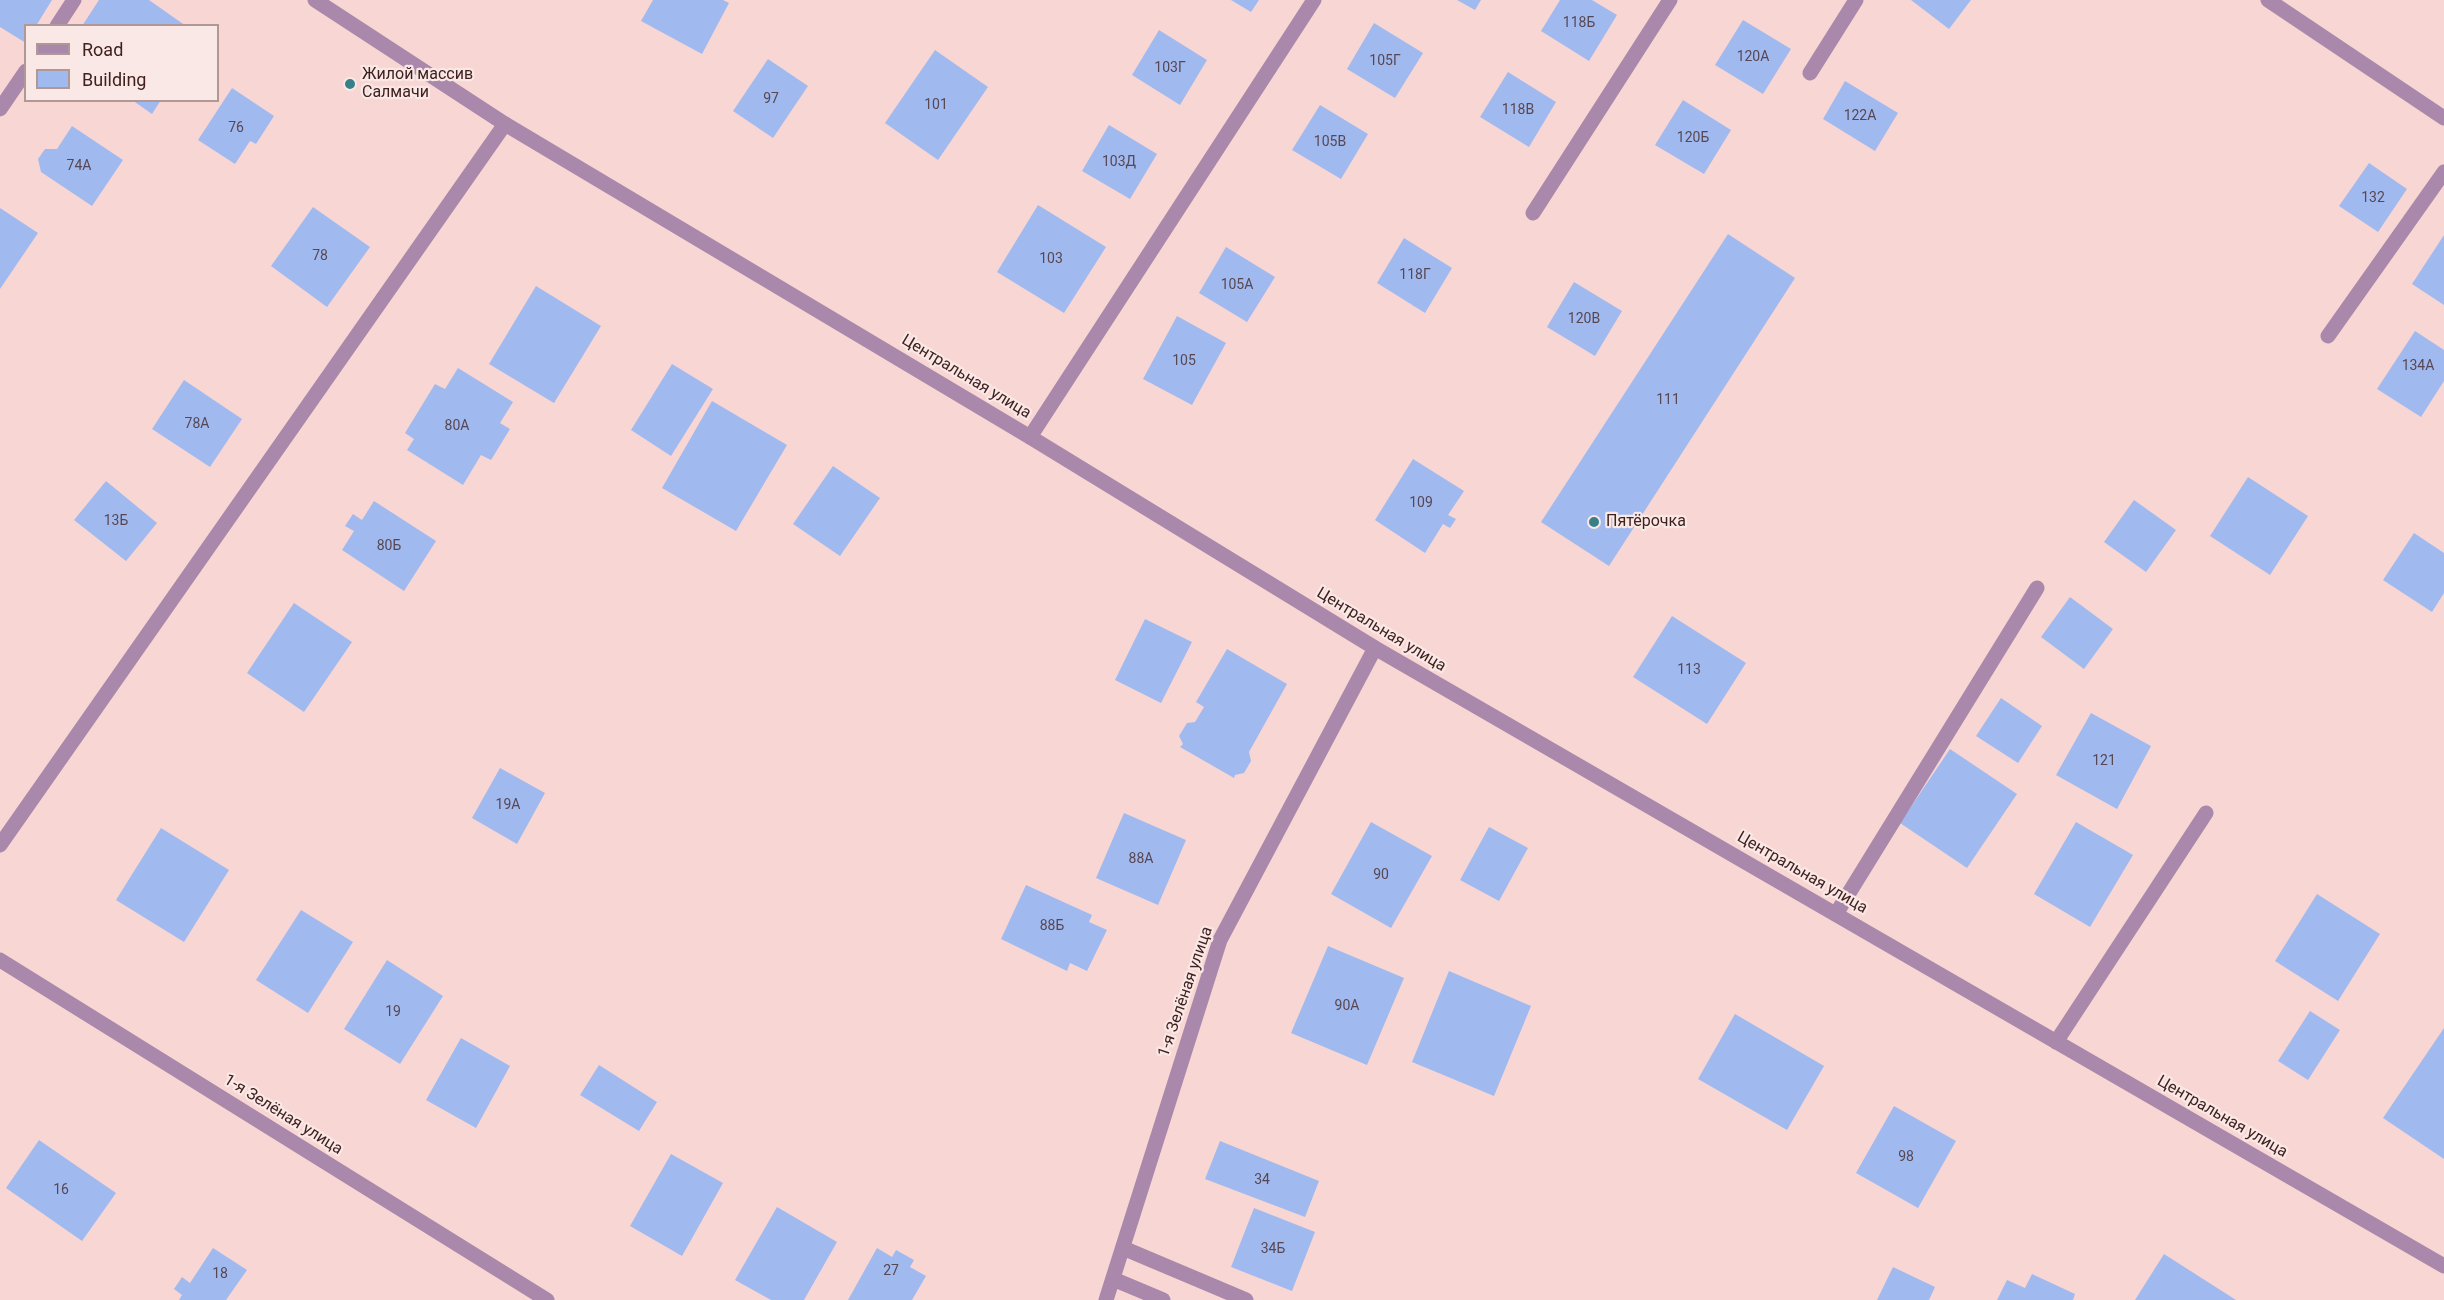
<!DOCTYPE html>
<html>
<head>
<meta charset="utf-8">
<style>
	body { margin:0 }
	#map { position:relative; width:2444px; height:1300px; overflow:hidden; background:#f8d6d3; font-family:Roboto,sans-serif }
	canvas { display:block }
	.legend { position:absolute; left:24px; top:24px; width:195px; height:78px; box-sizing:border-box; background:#f9e8e6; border:2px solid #af9896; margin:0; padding:8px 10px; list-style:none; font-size:18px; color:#40211f }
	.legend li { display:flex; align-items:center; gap:12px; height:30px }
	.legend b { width:30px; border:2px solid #af9896 }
</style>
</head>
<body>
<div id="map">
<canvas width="2444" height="1300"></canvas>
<ul class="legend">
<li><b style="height:8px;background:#a988ab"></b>Road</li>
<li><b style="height:16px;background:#a0baef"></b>Building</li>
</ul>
</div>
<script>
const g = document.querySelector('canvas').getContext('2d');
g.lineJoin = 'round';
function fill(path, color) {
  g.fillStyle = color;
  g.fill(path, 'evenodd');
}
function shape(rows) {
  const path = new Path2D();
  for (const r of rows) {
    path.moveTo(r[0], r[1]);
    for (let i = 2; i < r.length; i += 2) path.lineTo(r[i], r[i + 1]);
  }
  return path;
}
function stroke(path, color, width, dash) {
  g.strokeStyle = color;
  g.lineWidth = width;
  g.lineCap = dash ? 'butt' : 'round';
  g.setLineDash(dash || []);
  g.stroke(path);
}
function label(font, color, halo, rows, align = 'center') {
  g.font = font + ' Roboto,sans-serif';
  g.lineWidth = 4.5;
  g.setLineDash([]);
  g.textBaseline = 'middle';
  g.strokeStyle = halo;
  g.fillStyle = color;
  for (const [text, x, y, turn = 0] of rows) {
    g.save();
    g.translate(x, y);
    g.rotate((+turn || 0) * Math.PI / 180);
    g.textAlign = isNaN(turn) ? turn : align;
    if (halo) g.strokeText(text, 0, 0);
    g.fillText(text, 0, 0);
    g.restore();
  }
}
const building = shape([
	[0,0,52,0,36,26,26,26,26,43,0,27],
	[99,0,149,0,186,26,82,26],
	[653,0,723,0,729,3,702,54,641,21],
	[1231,0,1259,0,1251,12],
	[1457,0,1481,0,1475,10],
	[1560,0,1592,0,1617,15,1589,61,1541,31],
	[1911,0,1971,0,1949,29],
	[1743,20,1791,49,1763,94,1715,65],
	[1374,23,1423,53,1395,98,1347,69],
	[1159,30,1207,60,1180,105,1132,75],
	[935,50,988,87,938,160,885,123],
	[768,59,808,86,773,138,733,111],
	[1508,72,1556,102,1529,147,1480,117],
	[1845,81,1898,113,1875,151,1823,119],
	[232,88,274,116,256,144,250,141,235,164,198,140],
	[132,100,161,100,152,114],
	[1683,100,1731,130,1704,174,1655,145],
	[1320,105,1368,134,1341,179,1292,150],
	[1109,125,1157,154,1130,199,1082,171],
	[72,126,123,160,92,206,41,172,38,159,45,149,57,149],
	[2369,163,2407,189,2378,232,2339,206],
	[1038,205,1106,247,1064,313,997,272],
	[313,207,370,247,327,307,271,266],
	[0,208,38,233,0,289],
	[1728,234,1795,278,1609,566,1541,522],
	[2444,235,2444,305,2412,284],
	[1404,238,1452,268,1425,313,1377,283],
	[1226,247,1275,277,1247,322,1199,293],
	[1574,282,1622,311,1595,356,1547,327],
	[536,286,601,326,554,403,489,364],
	[1177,316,1226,343,1192,405,1143,379],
	[2415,331,2444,350,2444,381,2421,417,2377,389],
	[672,364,713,389,671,456,631,430],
	[458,368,513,402,500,423,510,429,491,460,481,455,463,485,407,450,414,439,405,433,435,384,445,389],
	[184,380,242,419,210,467,152,429],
	[712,401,787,445,736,531,662,488],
	[1413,459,1464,491,1448,515,1456,519,1450,528,1443,524,1425,553,1375,520],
	[833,466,880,498,840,556,793,524],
	[2248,477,2308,516,2270,575,2210,536],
	[106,481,157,523,126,561,74,520],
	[2134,500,2176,530,2146,572,2104,542],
	[374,501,436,541,404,591,342,550,354,531,345,526,353,514,362,520],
	[2414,533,2444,553,2444,593,2432,612,2383,580],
	[2070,597,2113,629,2084,669,2041,637],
	[294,603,352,642,304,712,247,673],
	[1672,616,1746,663,1707,724,1633,677],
	[1145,619,1192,642,1161,703,1115,680],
	[1227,649,1287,684,1249,752,1251,761,1244,773,1235,775,1234,778,1180,747,1183,744,1179,736,1187,723,1195,722,1204,707,1196,702],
	[2001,698,2042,726,2018,763,1976,736],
	[2091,713,2151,746,2117,809,2056,775],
	[1950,749,2017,794,1967,868,1900,823],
	[500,768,545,793,517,844,472,818],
	[1124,813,1186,840,1158,905,1096,878],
	[1371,822,1432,856,1391,928,1331,894],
	[2076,822,2133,855,2090,927,2034,894],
	[1489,827,1528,848,1499,901,1460,880],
	[161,828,229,870,184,942,116,900],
	[1026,885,1092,915,1089,922,1107,930,1087,971,1070,963,1067,971,1001,939],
	[2317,894,2380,934,2338,1001,2275,961],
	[301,910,353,942,308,1013,256,980],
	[1328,946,1404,978,1367,1065,1291,1033],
	[387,960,443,996,400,1064,344,1029],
	[1449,971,1531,1006,1494,1096,1412,1062],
	[2310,1011,2340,1030,2308,1080,2278,1061],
	[1735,1014,1824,1066,1787,1130,1698,1079],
	[2444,1028,2444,1159,2383,1118],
	[461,1038,510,1066,476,1128,426,1100],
	[599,1065,657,1102,639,1131,580,1095],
	[1894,1106,1956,1141,1918,1208,1856,1173],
	[39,1140,116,1193,82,1241,6,1188],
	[1220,1141,1319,1181,1305,1217,1205,1179],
	[671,1154,723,1183,682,1256,630,1226],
	[777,1207,837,1242,804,1300,771,1300,735,1280],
	[1254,1208,1315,1232,1292,1291,1231,1267],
	[213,1248,247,1270,226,1300,179,1300,182,1295,174,1289,182,1277,190,1283],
	[877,1248,892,1257,896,1250,914,1260,910,1267,926,1276,912,1300,848,1300],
	[2164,1254,2236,1300,2135,1300],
	[1893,1267,1935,1287,1929,1300,1877,1300],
	[2032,1274,2075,1294,2073,1300,1997,1300,2007,1280,2025,1288]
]);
const service = shape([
	[57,26,74,0],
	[1810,73,1856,0],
	[0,109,26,71],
	[1533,213,1670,0],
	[2328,336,2444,172],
	[1030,437,1314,0],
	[1836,914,2037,588],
	[2056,1042,2206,813],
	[1123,1248,1246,1300],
	[1113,1279,1163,1300]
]);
const minor = shape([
	[2268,0,2444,118],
	[0,845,505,124],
	[0,960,547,1300],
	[1106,1300,1220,940,1375,648]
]);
const tertiary = shape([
	[315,0,505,124,1030,437,1375,648,2444,1266]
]);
const markers = [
	[350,84,6,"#388087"],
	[1594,522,6,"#388087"]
];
const numberNames = [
	["118Б",1579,23],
	["120А",1753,57],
	["105Г",1385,61],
	["103Г",1170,68],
	["97",771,99],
	["101",936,105],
	["118В",1518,110],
	["122А",1860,116],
	["76",236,128],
	["120Б",1693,138],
	["105В",1330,142],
	["103Д",1119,162],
	["74А",79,166],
	["132",2373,198],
	["78",320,256],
	["103",1051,259],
	["118Г",1415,275],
	["105А",1237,285],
	["120В",1584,319],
	["105",1184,361],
	["134А",2418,366],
	["111",1668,400],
	["78А",197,424],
	["80А",457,426],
	["109",1421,503],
	["13Б",116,521],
	["80Б",389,546],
	["113",1689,670],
	["121",2104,761],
	["19А",508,805],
	["88А",1141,859],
	["90",1381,875],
	["88Б",1052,926],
	["90А",1347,1006],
	["19",393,1012],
	["98",1906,1157],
	["34",1262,1180],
	["16",61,1190],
	["34Б",1273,1249],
	["27",891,1271],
	["18",220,1274]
];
const poiNames = [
	["Жилой массив",362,75],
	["Салмачи",362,93],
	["Пятёрочка",1606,522]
];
const streetNames = [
	["Центральная улица",966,377,31],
	["Центральная улица",1381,630,31],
	["Центральная улица",1802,873,30],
	["1-я Зелёная улица",1186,992,-71],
	["1-я Зелёная улица",283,1115,32],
	["Центральная улица",2222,1117,30]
];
fill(building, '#a0baef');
stroke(service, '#a988ab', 15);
stroke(minor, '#a988ab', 15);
stroke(tertiary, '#a988ab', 15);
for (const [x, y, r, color] of markers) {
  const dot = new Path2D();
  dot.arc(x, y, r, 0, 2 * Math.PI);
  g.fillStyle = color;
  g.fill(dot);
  stroke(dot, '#f9e8e6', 2);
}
label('14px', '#584753', null, numberNames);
label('16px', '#40211f', '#f9e8e6', poiNames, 'left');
label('16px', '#40211f', '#f9e8e6', streetNames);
</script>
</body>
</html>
